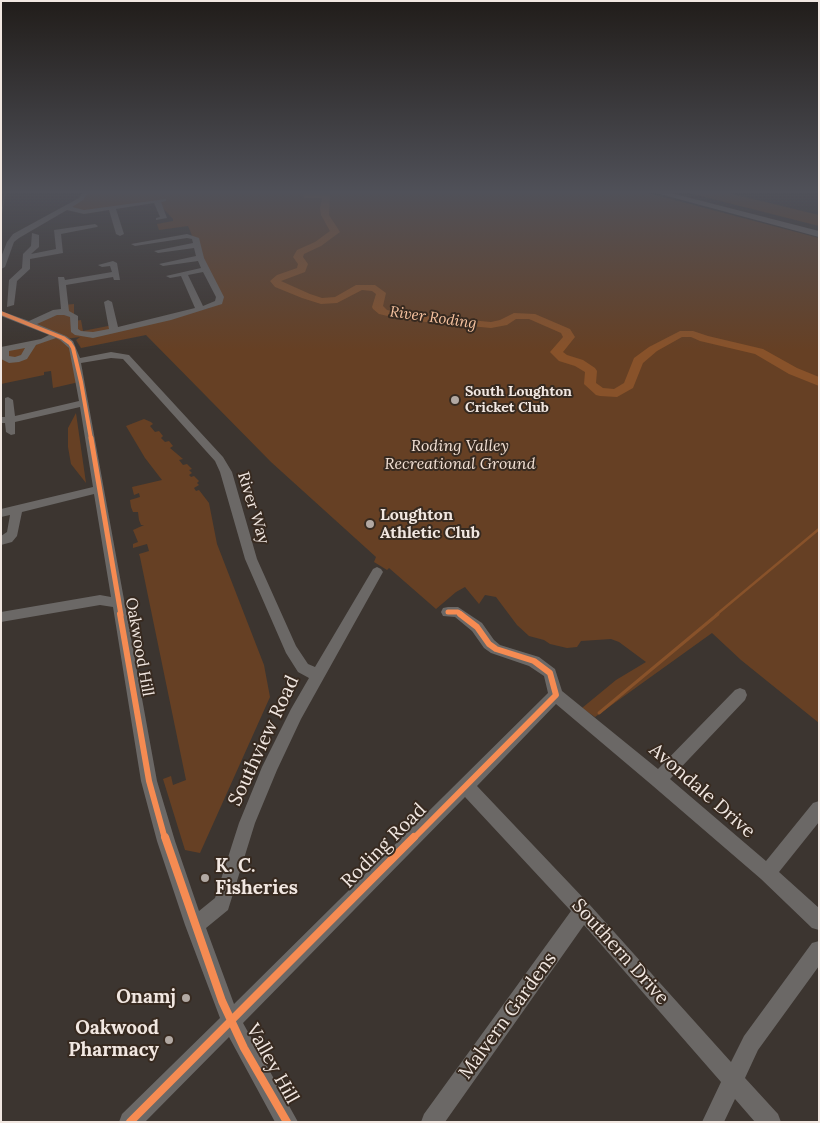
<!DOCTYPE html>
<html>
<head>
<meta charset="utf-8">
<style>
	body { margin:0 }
	#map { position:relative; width:820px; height:1123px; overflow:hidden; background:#3c3530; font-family:Lora,serif }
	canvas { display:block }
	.frame { position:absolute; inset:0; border:2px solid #f1e7e1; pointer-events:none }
</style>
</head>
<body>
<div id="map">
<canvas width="820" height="1123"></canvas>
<div class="frame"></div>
</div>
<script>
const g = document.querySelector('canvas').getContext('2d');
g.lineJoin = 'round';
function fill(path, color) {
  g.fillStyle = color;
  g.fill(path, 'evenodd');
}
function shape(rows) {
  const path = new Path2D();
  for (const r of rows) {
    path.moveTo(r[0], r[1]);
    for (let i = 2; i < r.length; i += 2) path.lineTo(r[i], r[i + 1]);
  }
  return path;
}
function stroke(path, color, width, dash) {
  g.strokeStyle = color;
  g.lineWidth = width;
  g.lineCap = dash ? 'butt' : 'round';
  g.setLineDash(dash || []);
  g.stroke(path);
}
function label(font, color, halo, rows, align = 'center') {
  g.font = font + ' Lora,serif';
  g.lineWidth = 4;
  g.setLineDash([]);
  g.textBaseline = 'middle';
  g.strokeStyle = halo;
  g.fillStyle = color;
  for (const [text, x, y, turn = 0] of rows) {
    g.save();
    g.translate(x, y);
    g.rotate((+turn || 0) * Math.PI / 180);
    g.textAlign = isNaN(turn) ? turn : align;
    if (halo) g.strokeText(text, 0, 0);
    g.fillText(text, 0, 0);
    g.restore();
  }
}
const green = shape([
	[85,193,648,193,819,238,819,723,741,660,712,633,595,717,582,708,616,680,646,662,619,642,611,639,581,641,577,647,567,648,550,644,544,640,529,636,517,625,496,597,485,595,479,604,465,587,456,592,436,609,389,568,387,570,374,562,376,557,271,462,146,335,81,348,76,340,80,337,65,339,31,324,64,312,64,305,74,304,74,321,81,320,83,331,113,325,114,330,83,336,92,336,209,308,220,301,188,226,159,230,157,224,173,221,173,219,157,202,84,212,67,208],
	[689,193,728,193,819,215,819,226],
	[56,336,69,343,79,382,53,388,51,371,44,372,44,375,1,384,1,351,33,346],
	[76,413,86,483,71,464,68,447,68,428],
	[144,419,151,422,153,424,150,426,155,432,159,431,163,436,161,438,165,442,169,441,173,446,170,448,183,459,179,460,183,465,187,464,192,469,189,470,192,473,189,475,191,477,194,476,199,481,197,483,199,485,194,488,196,491,199,490,209,503,217,544,264,665,270,697,200,853,185,850,163,779,171,776,173,785,186,780,140,557,139,554,149,551,147,544,133,548,133,544,138,542,133,530,144,525,141,525,139,520,138,512,133,512,131,507,130,500,140,497,139,493,134,495,132,487,162,480,145,458,126,426]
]);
const streamFar1 = shape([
	[716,615,819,529]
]);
const stream = shape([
	[599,713,718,614]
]);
const river = shape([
	[303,193,325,193,330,195,329,215,340,232,321,246,304,254,303,257,308,264,305,272,281,281,310,294,322,298,335,297,356,285,375,285,386,293,383,306,387,310,405,314,491,322,500,320,514,313,535,314,570,329,575,337,563,352,567,355,583,360,595,368,597,371,596,383,603,388,614,389,624,383,634,358,649,347,680,331,693,331,708,336,763,349,797,368,819,377,819,386,789,374,755,354,700,341,691,337,682,337,657,351,643,363,633,388,617,397,600,396,596,395,584,384,585,372,575,366,559,361,550,352,563,337,561,333,529,319,516,319,507,325,491,328,405,320,379,314,373,309,372,307,376,294,372,291,362,290,337,303,321,304,302,298,275,287,270,281,277,275,297,268,298,264,293,257,297,250,315,242,330,231,321,215,320,208,322,198,304,198,303,193]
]);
const minor = shape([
	[82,193,88,193,83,200,72,207,84,210,166,199,166,201,161,202,167,218,156,220,156,218,160,217,154,203,116,209,124,234,120,236,116,234,109,210,84,214,67,210,19,238,14,242,5,267,1,269,1,257,7,242,13,234,79,198,82,193],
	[95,224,98,226,97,227,61,234,63,253,30,259,30,269,17,281,14,305,7,307,9,280,22,268,23,254,31,246,32,233,39,235,39,247,31,254,56,249,54,230,95,224],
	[187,234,199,238,204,258,224,297,222,304,171,320,93,338,75,335,71,332,70,317,64,315,57,315,37,324,66,336,73,341,80,358,111,352,129,355,223,457,232,472,257,559,296,646,308,664,315,667,373,569,377,567,381,569,383,572,301,719,277,770,255,823,228,910,206,928,234,1004,548,693,544,676,529,666,491,653,484,648,472,631,455,617,443,616,441,612,443,608,448,607,458,607,482,623,494,640,500,645,539,657,555,669,562,691,658,769,735,690,740,688,745,690,747,695,745,700,670,779,766,861,813,803,819,801,819,822,779,872,819,908,819,930,812,928,761,879,653,786,556,704,477,786,589,904,731,1062,744,1036,812,943,819,941,819,966,758,1050,745,1078,778,1114,781,1122,755,1122,735,1099,724,1122,702,1122,721,1082,584,925,445,1122,421,1122,424,1114,571,911,465,797,243,1023,298,1122,275,1122,229,1037,145,1122,119,1122,122,1114,220,1018,185,925,157,841,141,781,113,607,100,605,1,622,1,612,100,595,111,597,94,494,22,512,17,536,12,542,1,545,1,536,7,532,10,515,1,517,1,509,93,487,80,407,15,422,15,434,11,435,6,432,5,423,1,423,1,417,5,417,5,398,8,397,13,400,15,416,79,401,69,348,60,340,56,338,36,345,27,359,19,362,9,363,1,359,1,347,41,339,49,335,1,316,1,311,29,321,53,310,61,309,58,277,64,277,65,280,112,272,110,266,102,267,98,265,113,261,117,263,120,280,114,280,113,277,66,285,69,311,78,316,78,329,81,331,93,332,109,329,104,302,108,300,112,302,118,327,195,308,181,276,170,278,166,276,201,268,198,261,163,266,159,264,196,256,194,248,158,253,154,251,193,243,192,239,187,238,135,246,131,244,187,234],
	[203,272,216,297,215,301,203,306,188,275,203,272],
	[25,348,21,355,15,357,9,356,9,351,25,348],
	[111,358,123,359,215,461,220,472,245,559,286,653,298,672,309,678,291,709,262,767,239,823,215,898,199,911,175,841,157,781,81,363,111,358]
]);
const highway = shape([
	[656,193,671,193,819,231,819,237,656,193]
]);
const rail = shape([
	[1,216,5,193]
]);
const cyclewayFar3 = shape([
	[1,313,63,338,70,343,73,348,81,382,91,439]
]);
const cyclewayFar2 = shape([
	[91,438,121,615],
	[448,612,458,612,462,615]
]);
const cyclewayFar1 = shape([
	[120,614,149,781,165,839],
	[413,839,556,695,550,673,534,661,496,649,489,644,477,627,460,614]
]);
const cycleway = shape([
	[165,837,222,1001,244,1048,287,1122],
	[130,1122,414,837]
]);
const markers = [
	[455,400,5,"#b2a9a3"],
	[370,524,5,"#b2a9a3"],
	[205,878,5,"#b2a9a3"],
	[186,998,5,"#b2a9a3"],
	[169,1040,5,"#b2a9a3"]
];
const farPoinames = [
	["South Loughton",465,392],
	["Cricket Club",465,408]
];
const farWaternames = [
	["River Roding",433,318,8]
];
const parkNames = [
	["Roding Valley",460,446],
	["Recreational Ground",460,464]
];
const streetNames = [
	["River Way",253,508,73],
	["Oakwood Hill",139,647,80]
];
const poiNames = [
	["Loughton",380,515],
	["Athletic Club",380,533]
];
const nearStreetnames = [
	["Southview Road",264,741,-65],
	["Avondale Drive",702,791,41],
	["Roding Road",384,846,-45],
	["Southern Drive",620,952,48],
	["Malvern Gardens",508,1016,-54],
	["Valley Hill",272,1064,61]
];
const nearPoinames = [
	["K. C.",215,867,"left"],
	["Fisheries",215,889,"left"],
	["Onamj",176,998],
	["Oakwood",159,1029],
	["Pharmacy",159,1051]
];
fill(green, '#664024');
stroke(streamFar1, '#88522a', 2.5);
stroke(stream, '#88522a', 3);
fill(river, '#88522a');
fill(minor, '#6b6866');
fill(highway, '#726d6b');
stroke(rail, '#76716f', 1);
stroke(cyclewayFar3, '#f68b52', 4);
stroke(cyclewayFar2, '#f68b52', 5);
stroke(cyclewayFar1, '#f68b52', 6);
stroke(cycleway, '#f68b52', 8);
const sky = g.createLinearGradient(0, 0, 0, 350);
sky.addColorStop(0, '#211d1a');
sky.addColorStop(0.55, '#505159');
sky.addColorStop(1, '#50515900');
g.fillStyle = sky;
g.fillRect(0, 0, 820, 350);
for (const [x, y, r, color] of markers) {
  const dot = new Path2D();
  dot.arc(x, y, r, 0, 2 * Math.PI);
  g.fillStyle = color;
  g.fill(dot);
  stroke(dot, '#372a20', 2);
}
label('bold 14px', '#f1e7e1', '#372a20', farPoinames, 'left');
label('italic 15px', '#f7c3a0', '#372a20', farWaternames);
label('italic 16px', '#f2e0d4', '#372a20', parkNames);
label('16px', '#f1e7e1', '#372a20', streetNames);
label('bold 16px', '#f1e7e1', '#372a20', poiNames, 'left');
label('19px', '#f1e7e1', '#372a20', nearStreetnames);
label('bold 19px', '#f1e7e1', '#372a20', nearPoinames, 'right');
</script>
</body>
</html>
